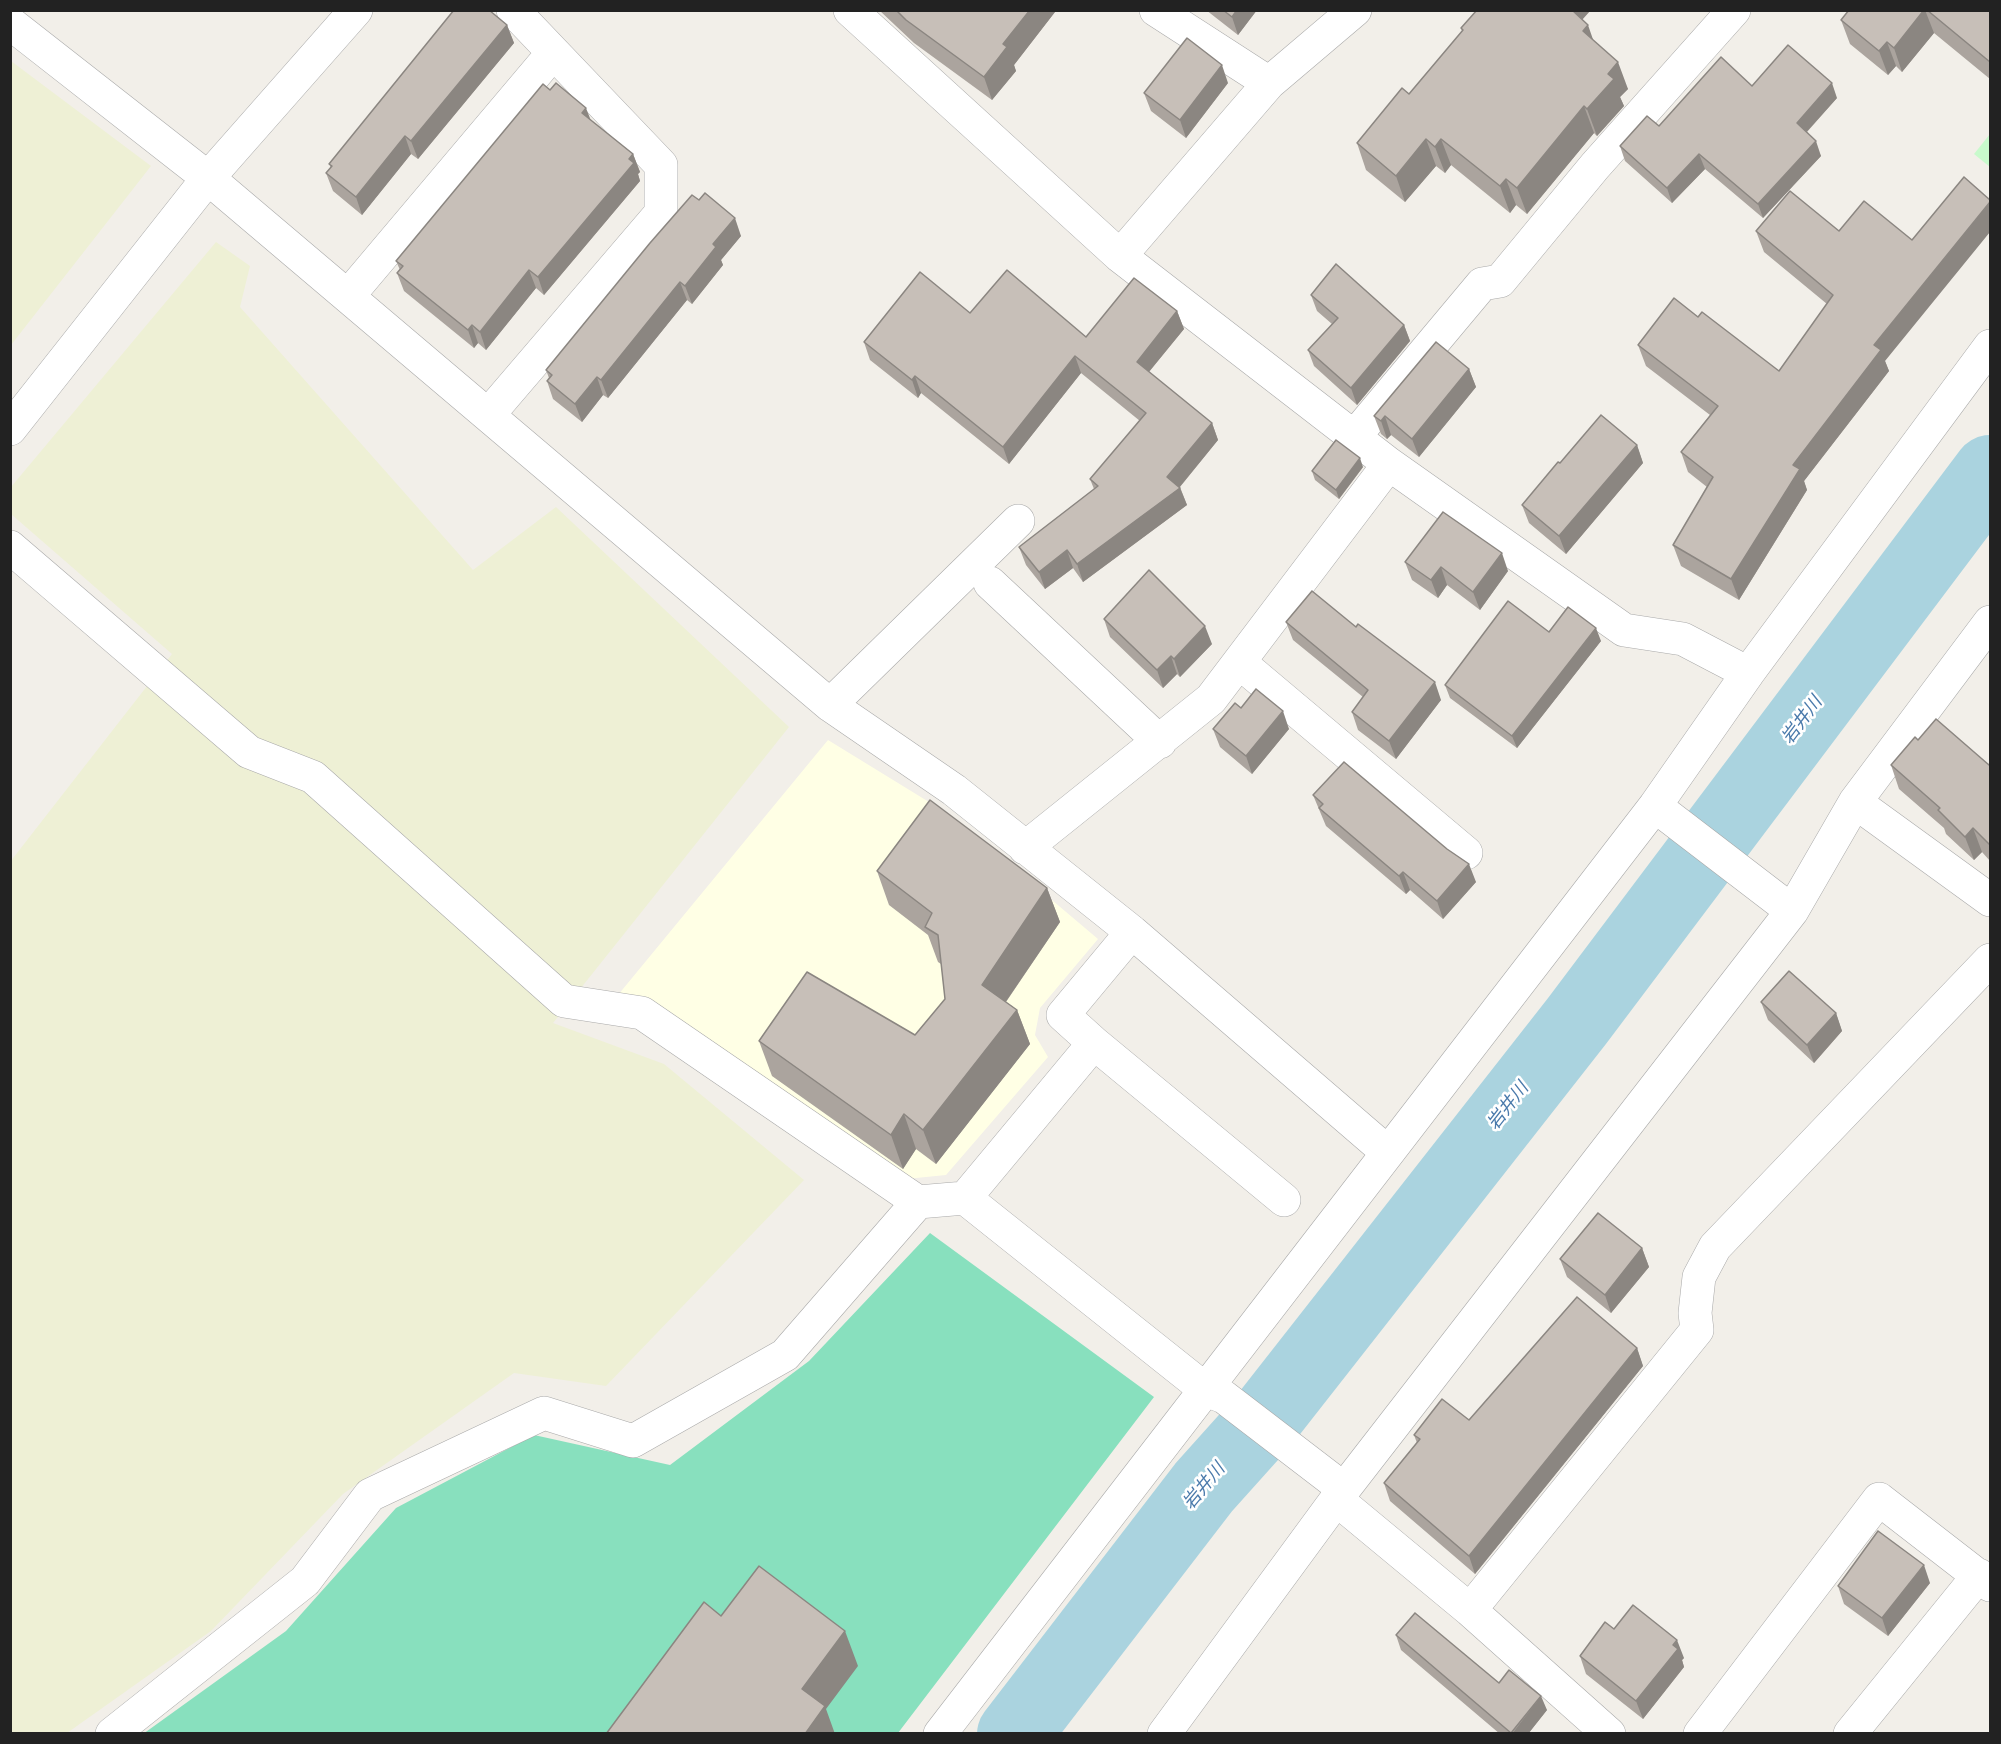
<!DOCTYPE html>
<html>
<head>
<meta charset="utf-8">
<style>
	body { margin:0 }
	#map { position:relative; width:2001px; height:1744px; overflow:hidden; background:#f2efe9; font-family:"Source Sans 3",sans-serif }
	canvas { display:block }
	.frame { position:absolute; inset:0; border:12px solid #222; pointer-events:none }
</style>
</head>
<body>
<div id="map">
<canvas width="2001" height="1744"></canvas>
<div class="frame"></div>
</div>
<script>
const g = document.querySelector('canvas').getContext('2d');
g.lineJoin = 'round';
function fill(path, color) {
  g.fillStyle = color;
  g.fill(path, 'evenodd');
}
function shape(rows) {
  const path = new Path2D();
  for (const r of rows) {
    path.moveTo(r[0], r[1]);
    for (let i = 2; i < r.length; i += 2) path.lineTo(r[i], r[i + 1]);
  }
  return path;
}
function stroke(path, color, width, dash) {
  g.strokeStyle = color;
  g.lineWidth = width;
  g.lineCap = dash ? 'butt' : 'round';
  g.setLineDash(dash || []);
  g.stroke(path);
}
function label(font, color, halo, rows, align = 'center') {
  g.font = font + ' "Source Sans 3","Noto Sans JP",sans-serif';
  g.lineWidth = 5;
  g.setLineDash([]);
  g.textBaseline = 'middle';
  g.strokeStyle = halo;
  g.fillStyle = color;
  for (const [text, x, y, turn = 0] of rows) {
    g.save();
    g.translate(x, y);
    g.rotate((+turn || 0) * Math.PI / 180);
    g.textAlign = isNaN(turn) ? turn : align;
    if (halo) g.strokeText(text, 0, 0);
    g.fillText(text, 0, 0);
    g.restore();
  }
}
const education = shape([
	[828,740,955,818,1098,939,1040,1008,1035,1035,1048,1057,946,1175,896,1180,618,995]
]);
const farmland = shape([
	[11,61,151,166,11,345,10,345],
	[216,242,250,266,240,307,473,570,556,507,789,727,553,1023,664,1064,804,1180,606,1386,514,1373,343,1494,211,1631,67,1733,11,1733,10,862,172,654,11,514,11,487]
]);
const park = shape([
	[1990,134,1990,167,1974,154]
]);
const pitch = shape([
	[930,1233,1154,1397,898,1733,143,1734,286,1631,396,1508,534,1435,670,1465,809,1361]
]);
const river = shape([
	[1014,1734,1204,1487,1265,1419,1577,1021,1990,472]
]);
const minor = shape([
	[850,10,1120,256,1389,464,1624,630,1683,639,1748,673],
	[1156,10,1269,83],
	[10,23,208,178,830,705,954,790,1132,932,1386,1151],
	[1120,256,1269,83,1355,10],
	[348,296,553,53],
	[489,414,661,213,661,165,513,10],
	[10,429,208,178,356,10],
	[1354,437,1482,284,1500,281,1595,166,1734,10],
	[10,547,249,752,313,777,564,1001,642,1013,918,1202,965,1198,1206,1390,1224,1397,1344,1489],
	[990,583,1160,742],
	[1239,662,1466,853],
	[830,705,1018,521],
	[1855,802,1990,900],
	[1655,806,1792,911],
	[1025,848,1211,699,1389,464],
	[1094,1043,1284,1200],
	[965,1198,1094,1043,1063,1015,1132,932],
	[1336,1499,1470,1610,1609,1734],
	[1470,1610,1697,1330,1695,1313,1699,1277,1715,1247,1990,960],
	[112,1734,305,1581,370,1495,544,1413,633,1441,785,1355,918,1202],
	[940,1734,1655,806,1748,673,1990,346],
	[1164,1734,1344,1489,1792,911,1855,802,1990,622],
	[1700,1734,1879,1499,1990,1585],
	[1850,1734,1979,1575]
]);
const wall = shape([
	[879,10,1055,10,1055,12,1014,65,1016,71,992,100,914,43],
	[1206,10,1257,10,1238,35],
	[1849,10,1990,10,1990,79,1934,33,1902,72,1896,66,1888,75,1850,44,1841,20],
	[1583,20,1593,40,1628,89,1620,97,1624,106,1597,136,1594,133,1527,214,1516,205,1510,213,1451,165,1445,173,1436,166,1405,202,1366,170,1357,143,1409,94,1462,31,1461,28],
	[507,25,514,43,418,159,411,154,362,215,333,191,326,173,331,168,329,164],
	[1228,83,1186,138,1151,111,1144,93],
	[1837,98,1807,132,1821,156,1763,218,1705,169,1672,203,1625,161,1620,146,1659,126],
	[591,120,633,154,640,172,638,174,640,181,544,295,536,288,486,350,478,343,474,348,404,291,397,273,400,270,396,261],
	[1790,191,1885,361,1889,371,1804,481,1807,490,1739,600,1681,566,1673,545,1707,487,1688,472,1681,452,1710,415,1646,366,1638,345,1698,317,1779,371,1827,304,1764,252,1756,231],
	[699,200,741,236,721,260,723,265,692,304,687,300,608,398,603,395,582,422,553,399,547,381,549,378,546,370],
	[1311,295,1404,325,1410,341,1357,405,1314,366,1308,350,1332,324,1317,311],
	[1177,311,1184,329,1149,372,1212,423,1218,440,1180,487,1187,505,1083,582,1073,568,1045,589,1026,565,1019,547,1094,489,1090,479,1140,421,1081,373,1009,464,921,393,918,398,870,360,864,342,970,313,1086,337],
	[1469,369,1476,387,1419,457,1391,435,1387,439,1381,434,1374,416],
	[1637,445,1643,463,1566,554,1529,523,1522,505,1560,463],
	[1363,467,1339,499,1315,480,1312,471],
	[1405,562,1508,571,1480,610,1447,585,1438,598,1412,580],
	[1104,619,1212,644,1180,677,1177,674,1163,688,1110,637],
	[1286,622,1441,700,1396,759,1358,730,1352,712,1363,697,1293,640],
	[1549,632,1601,641,1517,748,1450,698,1445,685],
	[1241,708,1289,729,1252,774,1220,747,1213,729],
	[1918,740,1989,765,1990,763,1990,861,1982,852,1974,860,1946,834,1944,828,1899,789,1891,765],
	[1313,795,1476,882,1443,919,1410,890,1406,894,1326,826],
	[877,871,1047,888,1060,922,1006,1002,1017,1010,1030,1044,936,1164,916,1149,903,1169,772,1076,759,1041,915,1035,945,999,941,964,938,962,928,935,889,905],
	[1761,1002,1836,1013,1842,1031,1814,1063,1768,1020],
	[1642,1248,1649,1267,1611,1313,1567,1277,1560,1259],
	[1637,1348,1643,1366,1475,1574,1390,1501,1384,1483,1417,1443,1414,1435,1469,1420],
	[1930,1583,1888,1636,1844,1604,1838,1586],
	[1614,1629,1684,1658,1682,1660,1684,1667,1643,1719,1586,1674,1580,1656],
	[1396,1635,1499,1683,1547,1710,1528,1734,1500,1734,1401,1650]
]);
const shadedWall = shape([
	[1030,10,1055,10,1055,12,1014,65,1016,71,992,100,984,77,1003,44],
	[1237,10,1257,10,1238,35,1232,17],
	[1566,10,1591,10,1573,30],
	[1924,10,1925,10,1934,33,1902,72,1894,48],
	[507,25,514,43,418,159,411,141],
	[1588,25,1597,51,1583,31],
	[1887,42,1896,66,1888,75,1879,51],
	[1618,62,1628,89,1620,97,1624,106,1597,136,1587,109,1608,74],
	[1222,65,1228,83,1186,138,1180,120],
	[1832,83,1837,98,1802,137,1797,123],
	[1584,106,1594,133,1527,214,1517,188],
	[586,108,593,126,582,113],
	[405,136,411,154,362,215,356,197],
	[1426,139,1436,166,1405,202,1396,176],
	[1441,139,1451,165,1445,173,1435,147],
	[1816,141,1821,156,1763,218,1758,204],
	[633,154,640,172,638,174,640,181,544,295,538,277],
	[1699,154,1705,169,1672,203,1667,188],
	[1506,179,1516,205,1510,213,1500,186],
	[1990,202,1990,232,1885,361,1889,371,1804,481,1807,490,1739,600,1731,579,1793,465,1874,345],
	[735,218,741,236,721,260,723,265,692,304,685,286,713,244],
	[529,270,536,288,486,350,480,332],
	[680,282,687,300,608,398,601,380],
	[1177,311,1184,329,1143,379,1137,362],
	[472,325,478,343,474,348,468,330],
	[1404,325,1410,341,1357,405,1351,388],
	[1075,356,1081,373,1009,464,1003,447],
	[1469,369,1476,387,1419,457,1412,439],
	[915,376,921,393,918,398,912,380],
	[597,377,603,395,582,422,575,404],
	[1385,416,1391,435,1387,439,1381,421],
	[1212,423,1218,440,1178,489,1180,488,1187,505,1083,582,1077,564,1167,477],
	[1637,445,1643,463,1566,554,1559,536],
	[1360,458,1363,467,1339,499,1336,490],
	[1067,550,1073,568,1045,589,1039,572],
	[1502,553,1508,571,1480,610,1473,592],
	[1441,567,1447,585,1438,598,1431,580],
	[1205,626,1212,644,1180,677,1174,659],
	[1596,628,1601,641,1517,748,1512,736],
	[1171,656,1177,674,1163,688,1157,670],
	[1435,682,1441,700,1396,759,1389,741],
	[1283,711,1289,729,1252,774,1246,756],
	[1973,828,1982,852,1974,860,1965,837],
	[1469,864,1476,882,1443,919,1437,901],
	[1403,872,1410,890,1406,894,1399,876],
	[1047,888,1060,922,994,1019,982,985],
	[1017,1010,1030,1044,936,1164,923,1130],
	[1836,1013,1842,1031,1814,1063,1807,1045],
	[904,1114,916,1149,903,1169,891,1135],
	[1642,1248,1649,1267,1611,1313,1605,1295],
	[1637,1348,1643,1366,1475,1574,1469,1556],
	[1924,1565,1930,1583,1888,1636,1882,1618],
	[845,1631,858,1666,826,1709,835,1734,805,1734,802,1689],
	[1677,1640,1684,1658,1682,1660,1684,1667,1643,1719,1636,1701],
	[1541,1696,1547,1710,1528,1734,1512,1734]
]);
const building = shape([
	[454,10,489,10,507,25,411,141,405,136,356,197,326,173,332,166,329,164,454,10],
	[896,10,1030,10,1003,44,1007,47,984,77,906,20,896,10],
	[1223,10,1237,10,1232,17,1223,10],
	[1477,10,1572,10,1588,25,1583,31,1618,62,1608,74,1614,79,1587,109,1584,106,1517,188,1506,179,1500,186,1441,139,1435,147,1426,139,1396,176,1357,143,1402,88,1409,94,1463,30,1461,28,1477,10],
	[1849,10,1924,10,1894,48,1887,42,1879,51,1841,20,1849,10],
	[1927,10,1990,10,1990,62,1927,10],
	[1187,38,1222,65,1180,120,1144,93,1187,38],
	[1788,45,1832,83,1797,123,1816,141,1758,204,1699,154,1667,188,1620,146,1647,116,1659,126,1721,57,1752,86,1788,45],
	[556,83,586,108,582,113,633,154,629,159,634,163,538,277,529,270,480,332,472,325,468,330,397,273,403,266,396,261,543,84,550,90,556,83],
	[1964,177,1990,200,1990,202,1874,345,1881,350,1793,465,1800,469,1731,579,1673,545,1713,477,1681,452,1718,406,1638,345,1674,298,1698,317,1702,312,1779,371,1833,295,1756,231,1790,191,1839,231,1864,201,1912,240,1964,177],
	[705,193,735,218,713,244,716,247,685,286,680,282,601,380,597,377,575,404,547,381,552,375,546,370,650,243,692,195,699,200,705,193],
	[1336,264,1404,325,1351,388,1308,350,1338,318,1311,295,1336,264],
	[1007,270,1086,337,1134,278,1177,311,1137,362,1212,423,1167,477,1180,488,1077,564,1067,550,1039,572,1019,547,1098,486,1090,479,1146,413,1075,356,1003,447,915,376,912,380,864,342,920,272,970,313,1007,270],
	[1436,342,1469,369,1412,439,1385,416,1381,421,1374,416,1436,342],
	[1601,415,1637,445,1559,536,1522,505,1558,462,1560,463,1601,415],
	[1336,440,1360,458,1336,490,1312,471,1336,440],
	[1443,512,1502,553,1473,592,1441,567,1431,580,1405,562,1443,512],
	[1149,570,1205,626,1174,659,1171,656,1157,670,1104,619,1149,570],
	[1312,591,1356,627,1358,624,1435,682,1389,741,1352,712,1368,690,1286,622,1312,591],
	[1508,601,1549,632,1568,607,1596,628,1512,736,1445,685,1508,601],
	[1256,689,1283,711,1246,756,1213,729,1235,703,1241,708,1256,689],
	[1936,719,1989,765,1990,763,1990,845,1973,828,1965,837,1938,810,1940,808,1891,765,1915,737,1918,740,1936,719],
	[1344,762,1447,849,1469,864,1437,901,1403,872,1399,876,1319,808,1323,804,1313,795,1344,762],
	[930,800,1047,888,982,985,1017,1010,923,1130,904,1114,891,1135,759,1041,807,972,915,1035,945,999,938,935,925,927,932,913,877,871,930,800],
	[1789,971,1836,1013,1807,1045,1761,1002,1789,971],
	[1598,1213,1642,1248,1605,1295,1560,1259,1598,1213],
	[1577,1297,1637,1348,1469,1556,1384,1483,1420,1439,1414,1435,1442,1399,1469,1420,1577,1297],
	[1878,1531,1924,1565,1882,1618,1838,1586,1878,1531],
	[759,1566,845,1631,802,1689,825,1706,805,1734,606,1734,704,1602,721,1616,759,1566],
	[1633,1605,1677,1640,1673,1645,1678,1649,1636,1701,1580,1656,1605,1622,1614,1629,1633,1605],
	[1415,1613,1499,1683,1509,1670,1541,1696,1511,1733,1396,1635,1415,1613]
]);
const waterNames = [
	["岩井川",1803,721,-53],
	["岩井川",1509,1107,-52],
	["岩井川",1205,1487,-50]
];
fill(education, '#ffffe5');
fill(farmland, '#eef0d5');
fill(park, '#c8facc');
fill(pitch, '#88e0be');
stroke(river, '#aad3df', 74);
stroke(minor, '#a9a9a9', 34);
stroke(minor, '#fff', 33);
fill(wall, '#aba49e');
fill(shadedWall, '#8b8681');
fill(building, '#c7bfb8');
stroke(building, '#8b8681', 1.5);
label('italic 18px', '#4a7aab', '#fff', waterNames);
</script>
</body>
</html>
